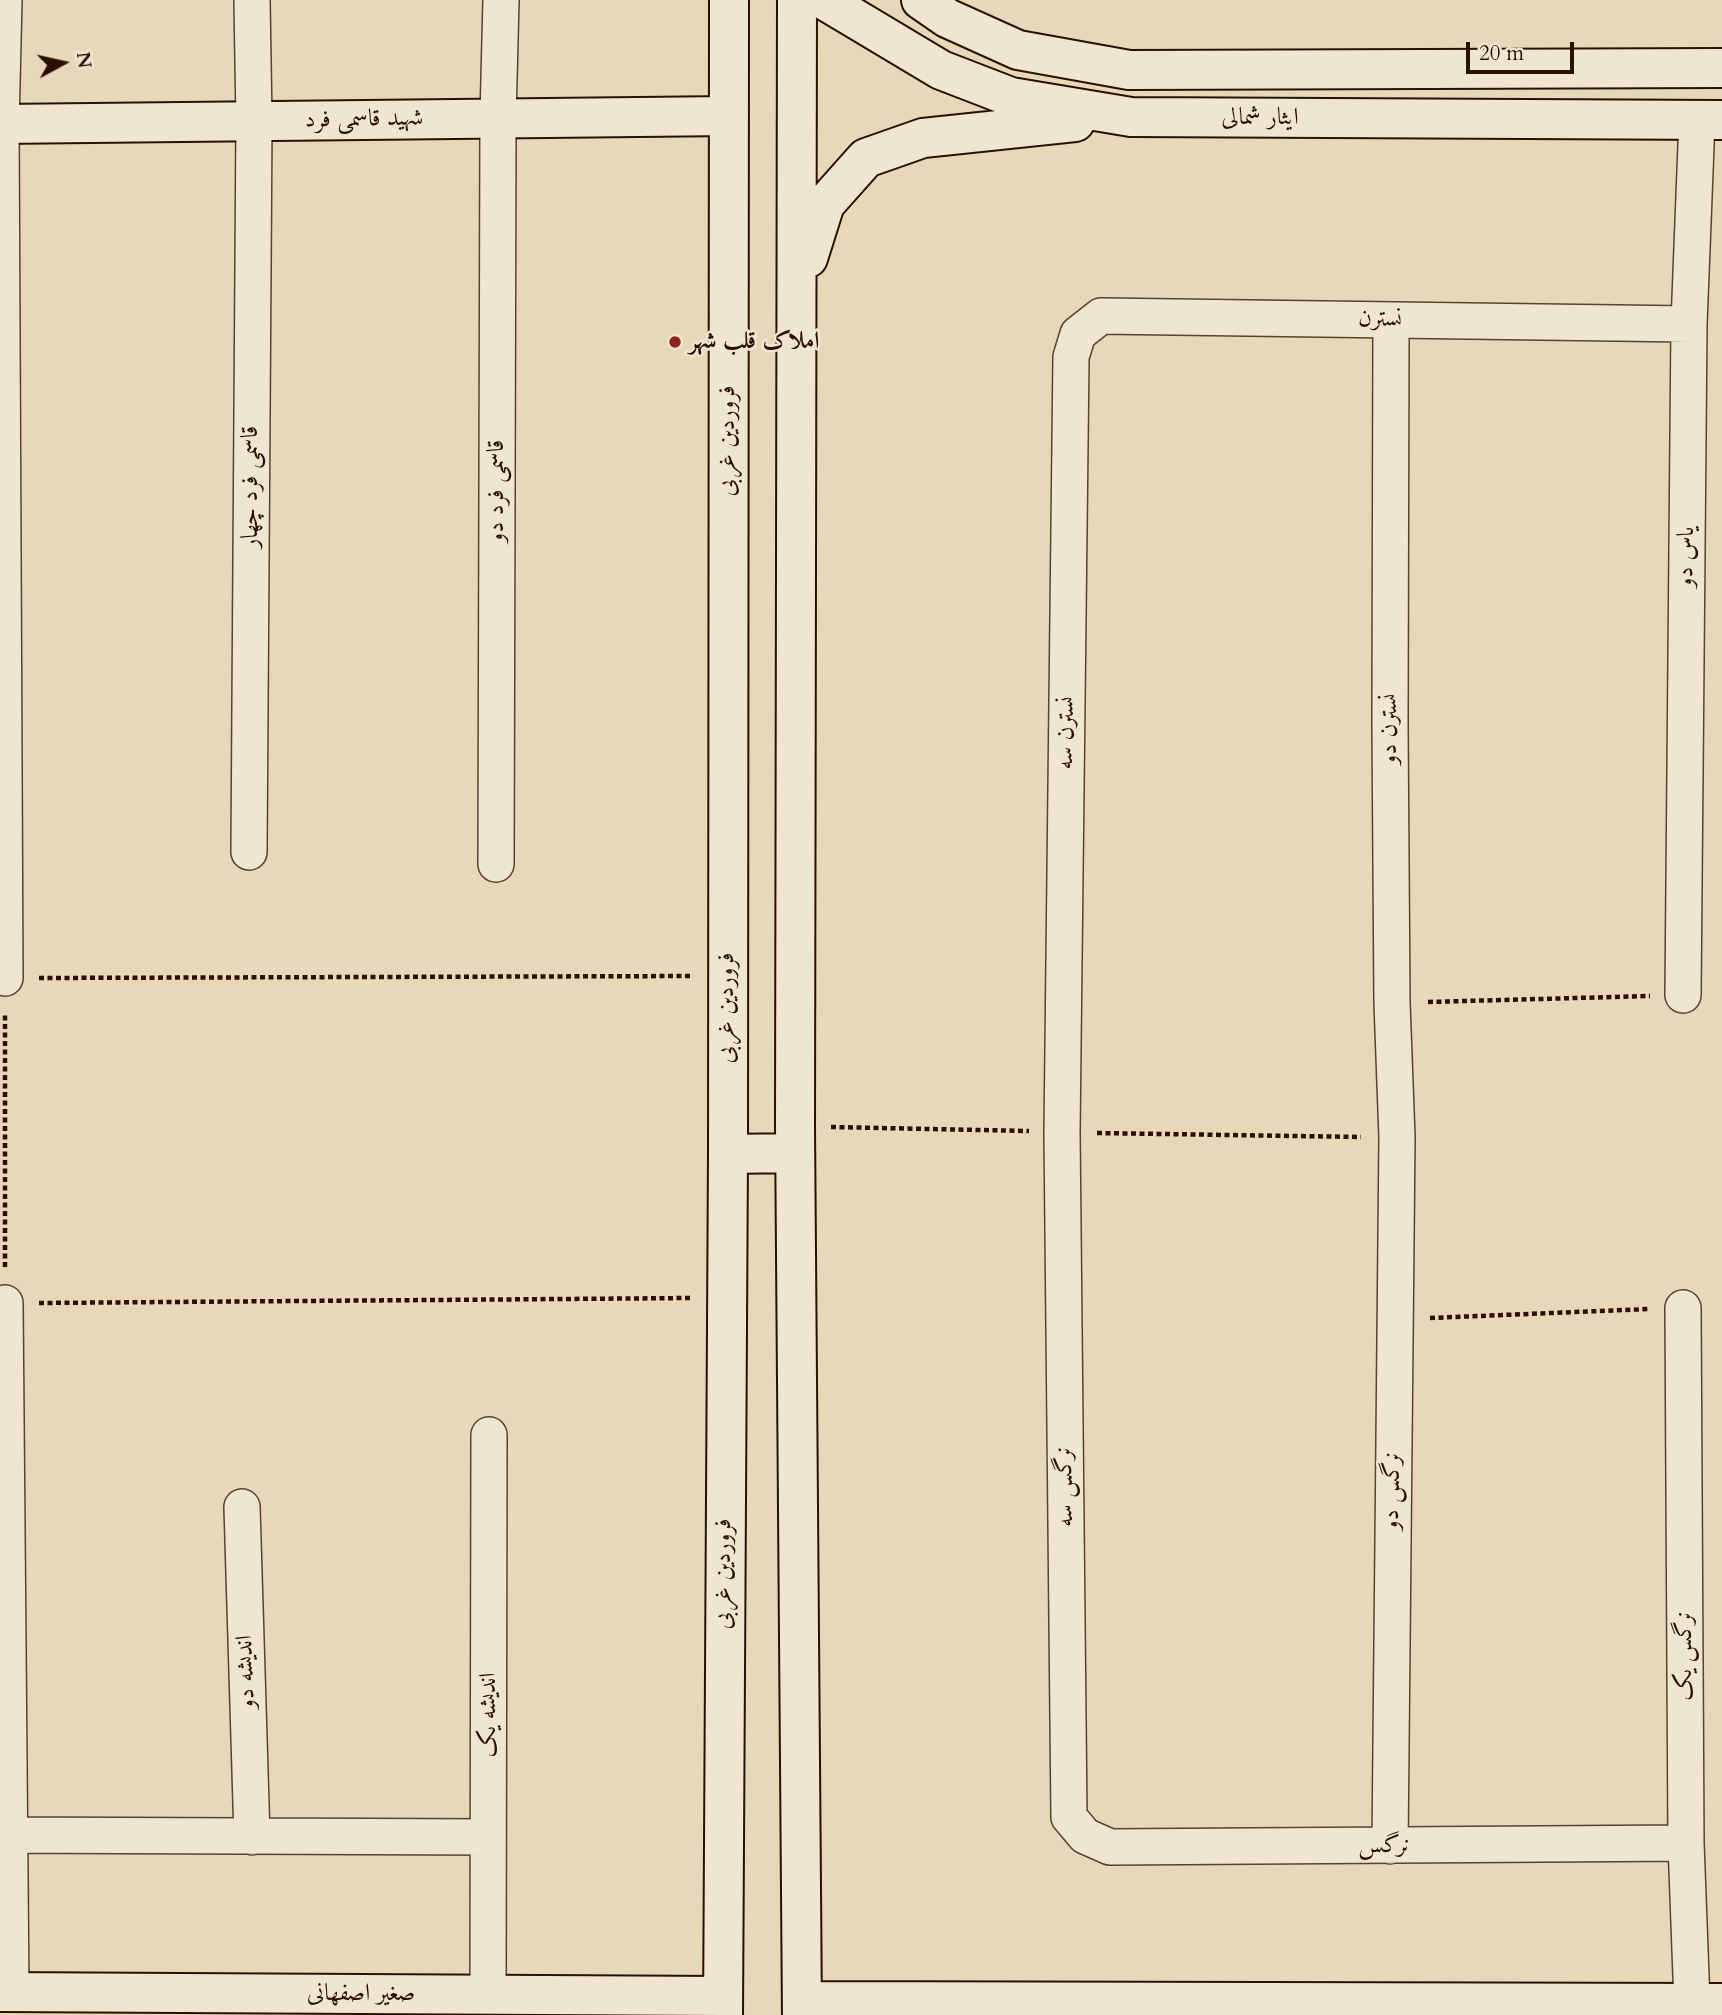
<!DOCTYPE html>
<html>
<head>
<meta charset="utf-8">
<style>
	body { margin:0 }
	#map { position:relative; width:1722px; height:2015px; overflow:hidden; background:#e7d8b9; font-family:Cardo,serif }
	canvas { display:block }
	.north { position:absolute; left:28px; top:28px; width:70px; height:70px; -webkit-text-stroke:5px #efe6d2; paint-order:stroke; rotate:82deg; font-size:19px; font-weight:700; line-height:28px; text-align:center; color:#2b1001 }
	.north::after { content:''; display:block; margin:auto; width:24px; height:32px; background:#2b1001; clip-path:polygon(50% 0,100% 100%,50% 72%,0 100%) }
	.scale { position:absolute; left:1466px; top:42px; width:108px; height:32px; box-sizing:border-box; border:4px solid #2b1001; border-top:0; padding-left:9px; font-size:21px; line-height:24px; white-space:nowrap; color:#2b1001; -webkit-text-stroke:5px #efe6d2; paint-order:stroke }
</style>
</head>
<body>
<div id="map">
<canvas width="1722" height="2015"></canvas>
<div class="north">N</div>
<div class="scale">20 m</div>
</div>
<script>
const g = document.querySelector('canvas').getContext('2d');
g.lineJoin = 'round';
function shape(rows) {
  const path = new Path2D();
  for (const r of rows) {
    path.moveTo(r[0], r[1]);
    for (let i = 2; i < r.length; i += 2) path.lineTo(r[i], r[i + 1]);
  }
  return path;
}
function stroke(path, color, width, dash) {
  g.strokeStyle = color;
  g.lineWidth = width;
  g.lineCap = dash ? 'butt' : 'round';
  g.setLineDash(dash || []);
  g.stroke(path);
}
function label(font, color, halo, rows, align = 'center') {
  g.font = font + ' Cardo,Amiri,serif';
  g.lineWidth = 5;
  g.setLineDash([]);
  g.textBaseline = 'middle';
  g.strokeStyle = halo;
  g.fillStyle = color;
  for (const [text, x, y, turn = 0] of rows) {
    g.save();
    g.translate(x, y);
    g.rotate((+turn || 0) * Math.PI / 180);
    g.textAlign = isNaN(turn) ? turn : align;
    if (halo) g.strokeText(text, 0, 0);
    g.fillText(text, 0, 0);
    g.restore();
  }
}
const path = shape([
	[39,978,692,976],
	[1428,1002,1650,996],
	[831,1127,1029,1131],
	[1097,1133,1361,1137],
	[5,1267,5,1014],
	[39,1303,692,1298],
	[1430,1318,1649,1309]
]);
const street = shape([
	[4,0,1,124,5,978],
	[249,852,254,121,252,0],
	[496,864,498,118,501,0],
	[1683,995,1689,324,1697,120],
	[5,1303,11,1992],
	[1683,1308,1686,1843,1692,2003],
	[242,1507,252,1837],
	[0,1835,488,1837],
	[1686,1843,1110,1847,1085,1836,1069,1817,1062,1132,1071,357,1078,334,1101,316,1689,324],
	[1390,1846,1397,1137,1392,1003,1390,724,1391,321],
	[488,1995,489,1435]
]);
const secondary = shape([
	[797,0,795,1126,802,2015],
	[824,0,941,70,1011,97,1131,117,1722,120],
	[921,0,947,18,1018,50,1129,70,1722,68],
	[0,124,729,116],
	[808,258,825,204,866,158,923,138,1075,122],
	[728,1154,795,1153],
	[0,1992,723,1996],
	[802,2001,1722,2003],
	[723,2015,728,1154,729,0]
]);
const markers = [
	[675,342,7,"#8f2418"]
];
const streetNames = [
	["ایثار شمالی",1260,118],
	["شهید قاسمی فرد",364,120,-1],
	["نسترن",1380,320,1],
	["فروردین غربی",728,441,-90],
	["قاسمی فرد چهار",251,487,-90],
	["قاسمی فرد دو",497,491,-90],
	["یاس دو",1687,557,-89],
	["نسترن دو",1390,729,-90],
	["نسترن سه",1067,733,-89],
	["فروردین غربی",727,1008,-90],
	["نرگس سه",1066,1487,-91],
	["نرگس دو",1393,1491,-89],
	["فروردین غربی",724,1574,-90],
	["نرگس یک",1685,1656,-90],
	["اندیشه دو",247,1672,-92],
	["اندیشه یک",489,1715,-90],
	["نرگس",1384,1846],
	["صغیر اصفهانی",361,1994]
];
const poiNames = [
	["املاک قلب شهر",689,342]
];
stroke(street, '#5a422f', 38);
stroke(secondary, '#2b1001', 42);
stroke(path, '#2b1001', 4.5, [5, 3.5]);
stroke(street, '#efe6d2', 35);
stroke(secondary, '#efe6d2', 38);
for (const [x, y, r, color] of markers) {
  const dot = new Path2D();
  dot.arc(x, y, r, 0, 2 * Math.PI);
  g.fillStyle = color;
  g.fill(dot);
  stroke(dot, '#efe6d2', 2.5);
}
label('24px', '#2b1001', '#efe6d2', streetNames);
label('bold 24px', '#2b1001', '#efe6d2', poiNames, 'left');
</script>
</body>
</html>
